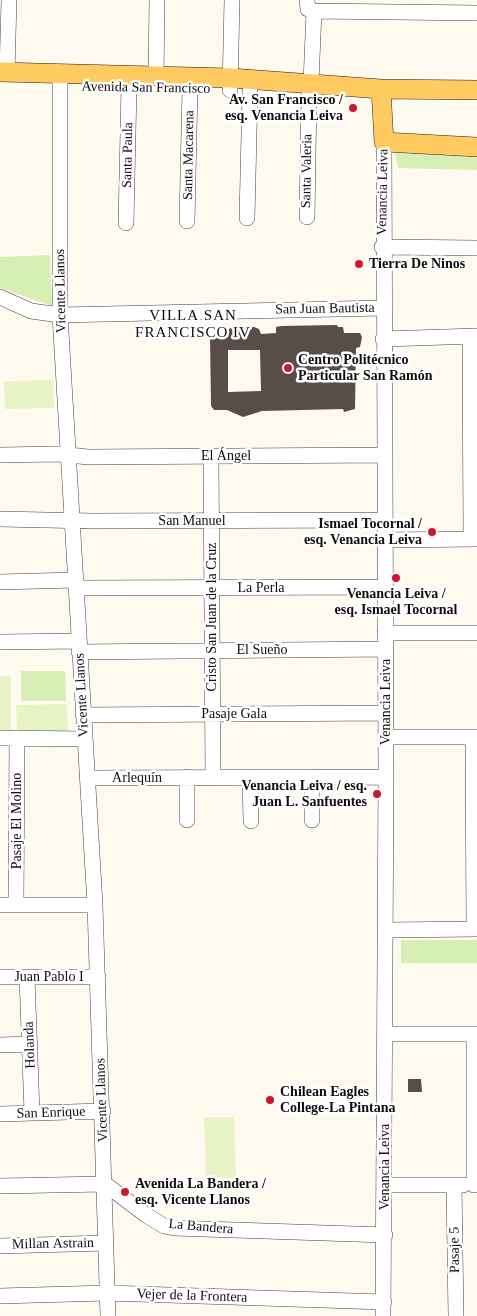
<!DOCTYPE html>
<html>
<head>
<meta charset="utf-8">
<style>
	body { margin:0 }
	canvas { display:block; background:#fffaef }
</style>
</head>
<body>
<canvas width="477" height="1316"></canvas>
<script>
const g = document.querySelector('canvas').getContext('2d');
g.lineJoin = 'round';
function fill(path, color) {
  g.fillStyle = color;
  g.fill(path, 'evenodd');
}
function shape(rows) {
  const path = new Path2D();
  for (const r of rows) {
    path.moveTo(r[0], r[1]);
    for (let i = 2; i < r.length; i += 2) path.lineTo(r[i], r[i + 1]);
  }
  return path;
}
function stroke(path, color, width, dash) {
  g.strokeStyle = color;
  g.lineWidth = width;
  g.lineCap = dash ? 'butt' : 'round';
  g.setLineDash(dash || []);
  g.stroke(path);
}
function label(font, color, halo, rows, align = 'center') {
  g.font = font + ' Georgia,serif';
  g.lineWidth = 5;
  g.setLineDash([]);
  g.textBaseline = 'middle';
  g.strokeStyle = halo;
  g.fillStyle = color;
  for (const [text, x, y, turn = 0] of rows) {
    g.save();
    g.translate(x, y);
    g.rotate((+turn || 0) * Math.PI / 180);
    g.textAlign = isNaN(turn) ? turn : align;
    if (halo) g.strokeText(text, 0, 0);
    g.fillText(text, 0, 0);
    g.restore();
  }
}
const green = shape([
	[395,153,477,157,477,170,398,168],
	[50,255,52,306,0,288,0,257],
	[21,671,65,671,66,701,21,701],
	[401,940,477,940,477,963,401,963]
]);
const pitch = shape([
	[53,380,54,408,5,409,4,381],
	[0,676,11,676,11,732,0,732],
	[67,704,68,731,17,732,16,705],
	[204,1117,234,1117,236,1178,206,1179]
]);
const building = shape([
	[239,325,254,327,259,329,261,334,276,333,276,327,281,326,337,325,338,327,343,327,344,333,360,333,362,337,360,347,356,348,355,409,344,412,343,409,262,411,243,417,227,410,214,410,211,406,210,335,226,334,226,330],
	[228,350,260,350,261,391,228,392],
	[408,1079,421,1079,422,1092,408,1092]
]);
const minor = shape([
	[307,0,308,9,314,11,477,13],
	[7,73,9,0],
	[60,75,60,315,95,905,108,1316],
	[156,77,157,0],
	[311,83,314,11],
	[230,90,232,0],
	[307,217,309,95],
	[247,218,250,91],
	[187,221,190,88],
	[126,223,129,87],
	[382,247,477,248],
	[0,297,31,311,60,315,383,308],
	[470,337,471,539],
	[383,339,477,336],
	[0,455,60,454,88,457,384,455],
	[211,456,213,777],
	[0,519,92,521,384,520],
	[385,540,477,539],
	[0,582,76,580],
	[76,588,385,587],
	[385,633,477,633],
	[0,642,79,641],
	[79,652,385,649],
	[83,715,386,713],
	[386,737,477,737],
	[473,737,474,929],
	[0,738,84,739],
	[187,777,187,820],
	[250,777,251,821],
	[87,778,386,777],
	[312,820,312,777],
	[0,905,95,905],
	[16,905,17,738],
	[386,930,477,929],
	[0,977,98,977],
	[27,977,32,1113],
	[386,1034,477,1034],
	[474,1034,474,1185],
	[0,1045,30,1044],
	[0,1114,103,1111],
	[386,1185,463,1185],
	[454,1185,456,1316],
	[0,1186,105,1184,146,1215,164,1226,174,1228,385,1235],
	[0,1246,106,1243],
	[0,1296,107,1293,384,1302],
	[383,1316,386,777,384,142]
]);
const major = shape([
	[0,72,231,78,381,89,477,90],
	[381,89,384,142,477,147]
]);
const markers = [
	[353,108,5,"#cc172f"],
	[359,264,5,"#cc172f"],
	[288,368,5,"#cc172f"],
	[432,532,5,"#cc172f"],
	[396,578,5,"#cc172f"],
	[377,794,5,"#cc172f"],
	[270,1100,5,"#cc172f"],
	[125,1192,5,"#cc172f"]
];
const streetNames = [
	["Avenida San Francisco",146,88,1],
	["Santa Paula",128,155,-89],
	["Santa Macarena",189,155,-89],
	["Santa Valeria",307,171,-89],
	["Venancia Leiva",383,192,-89],
	["Vicente Llanos",61,291,-91],
	["San Juan Bautista",325,309,-1],
	["El Ángel",226,456],
	["San Manuel",192,521],
	["La Perla",261,588],
	["Cristo San Juan de la Cruz",212,617,-90],
	["El Sueño",262,650],
	["Vicente Llanos",82,695,-93],
	["Venancia Leiva",386,702,-90],
	["Pasaje Gala",234,714],
	["Arlequín",137,778],
	["Pasaje El Molino",17,821,-90],
	["Juan Pablo I",49,977],
	["Holanda",30,1045,-92],
	["Vicente Llanos",102,1100,-92],
	["San Enrique",51,1113,-2],
	["Venancia Leiva",385,1167,-90],
	["La Bandera",201,1227,5],
	["Millan Astrain",53,1244,-1],
	["Pasaje 5",455,1250,-91],
	["Vejer de la Frontera",192,1296,2]
];
const poiNames = [
	["Av. San Francisco /",343,100,"right"],
	["esq. Venancia Leiva",343,116,"right"],
	["Tierra De Ninos",369,264],
	["Centro Politécnico",298,360],
	["Particular San Ramón",298,376],
	["Ismael Tocornal /",422,524,"right"],
	["esq. Venancia Leiva",422,540,"right"],
	["Venancia Leiva /",396,594,"center"],
	["esq. Ismael Tocornal",396,610,"center"],
	["Venancia Leiva / esq.",367,786,"right"],
	["Juan L. Sanfuentes",367,802,"right"],
	["Chilean Eagles",280,1092],
	["College-La Pintana",280,1108],
	["Avenida La Bandera /",135,1184],
	["esq. Vicente Llanos",135,1200]
];
const neighbourhoodNames = [
	["VILLA SAN",193,316],
	["FRANCISCO IV",193,333]
];
fill(green, '#d7eeb4');
fill(pitch, '#e8f4c6');
fill(building, '#584d49');
stroke(minor, '#414141', 16);
stroke(major, '#1f1f1f', 20);
stroke(minor, '#fff', 15);
stroke(major, '#ffca5f', 19);
for (const [x, y, r, color] of markers) {
  const dot = new Path2D();
  dot.arc(x, y, r, 0, 2 * Math.PI);
  g.fillStyle = color;
  g.fill(dot);
  stroke(dot, '#fff', 2);
}
label('14px', '#0e0e0e', '#fff', streetNames);
label('bold 14px', '#0e0e0e', '#fff', poiNames, 'left');
g.letterSpacing = '1px';
label('15px', '#0e0e0e', '#fff', neighbourhoodNames);
g.letterSpacing = '0px';
</script>
</body>
</html>
